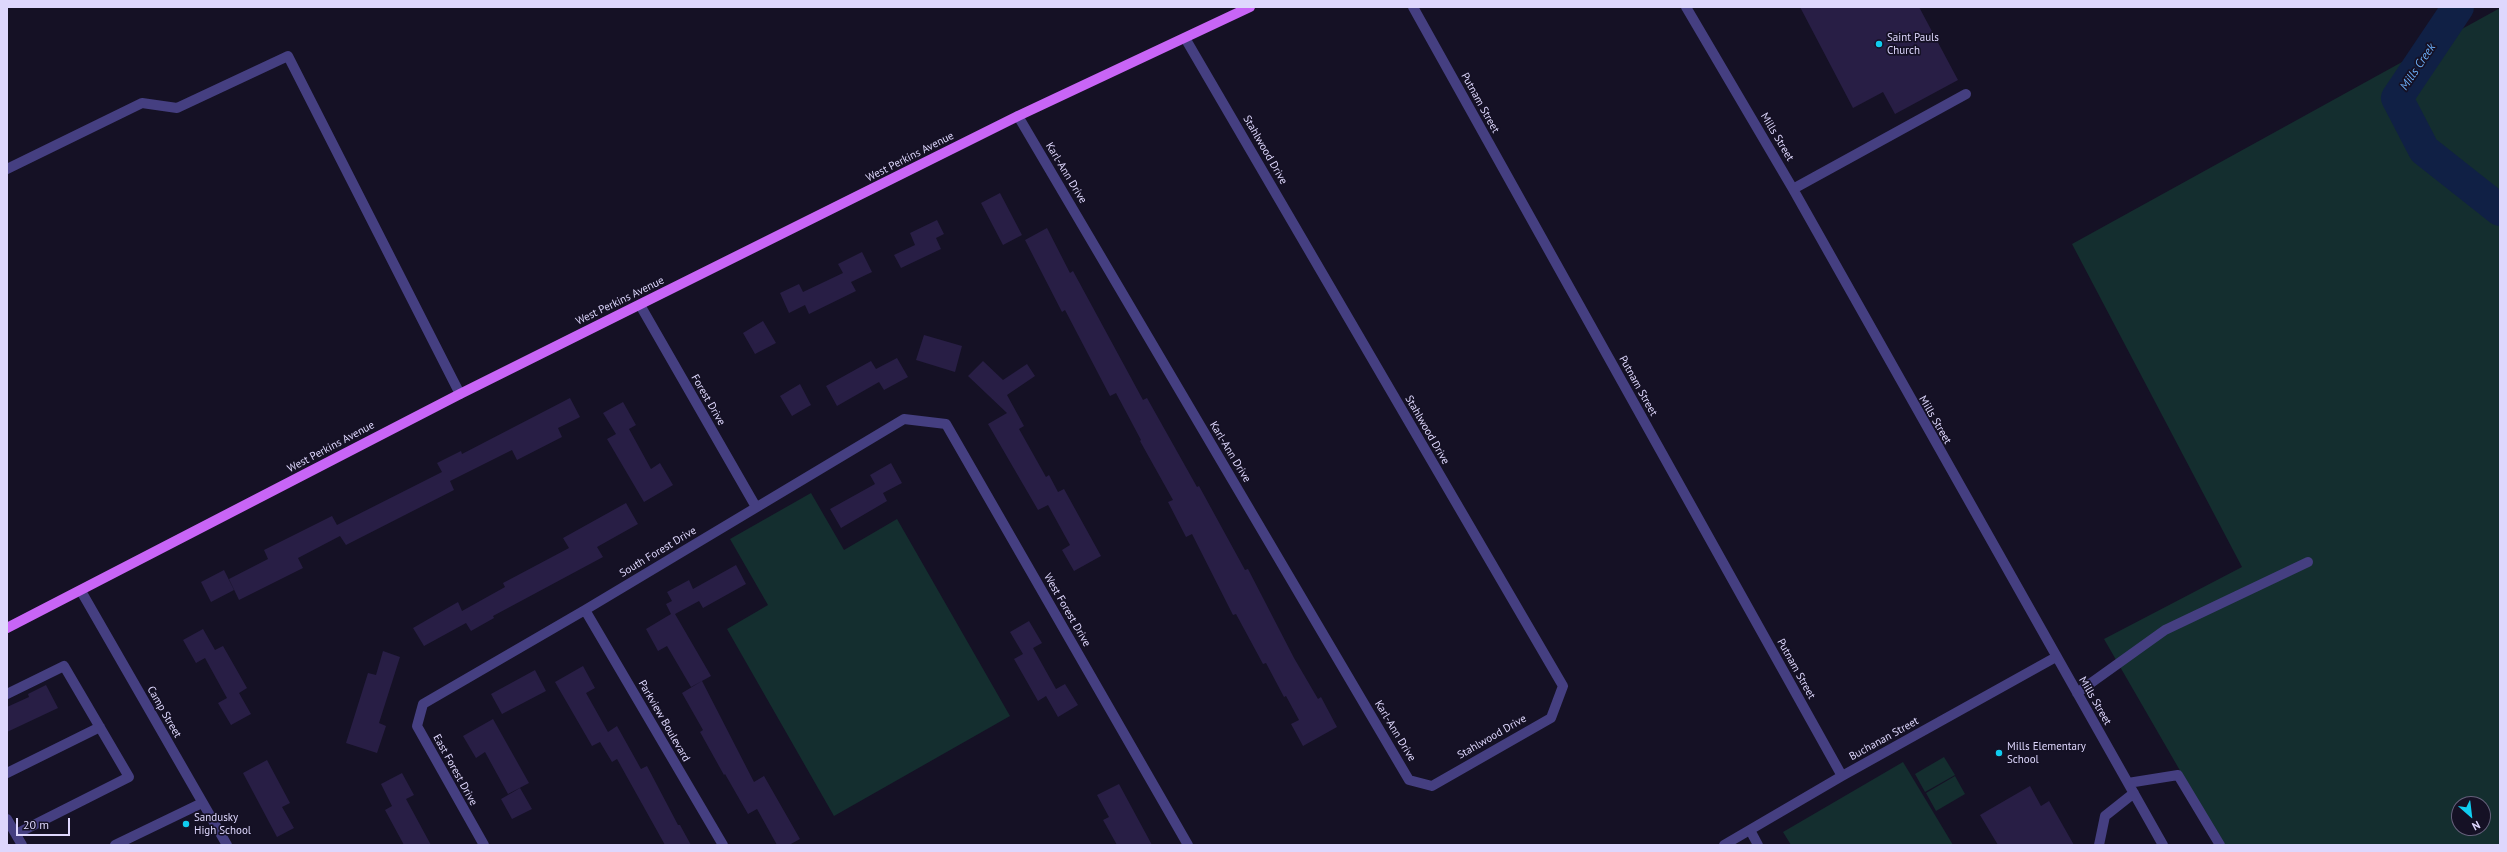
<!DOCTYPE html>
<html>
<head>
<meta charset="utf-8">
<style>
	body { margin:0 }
	#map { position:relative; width:2507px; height:852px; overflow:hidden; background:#151125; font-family:"PT Sans",sans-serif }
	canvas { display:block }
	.frame { position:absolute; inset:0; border:8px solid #ded7fd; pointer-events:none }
	.north { position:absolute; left:2451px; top:796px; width:40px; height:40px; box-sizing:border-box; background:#151125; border:1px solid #65607b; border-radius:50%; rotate:152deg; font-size:11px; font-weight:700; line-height:16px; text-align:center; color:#ded7fd }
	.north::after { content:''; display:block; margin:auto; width:14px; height:18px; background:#10cdf0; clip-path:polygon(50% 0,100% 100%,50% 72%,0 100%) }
	.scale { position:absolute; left:16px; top:818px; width:54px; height:18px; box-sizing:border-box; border:2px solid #ded7fd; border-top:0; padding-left:5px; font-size:12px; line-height:14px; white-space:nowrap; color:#ded7fd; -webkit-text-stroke:3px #151125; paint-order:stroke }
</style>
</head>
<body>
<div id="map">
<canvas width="2507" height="852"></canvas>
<div class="frame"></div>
<div class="north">N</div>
<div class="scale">20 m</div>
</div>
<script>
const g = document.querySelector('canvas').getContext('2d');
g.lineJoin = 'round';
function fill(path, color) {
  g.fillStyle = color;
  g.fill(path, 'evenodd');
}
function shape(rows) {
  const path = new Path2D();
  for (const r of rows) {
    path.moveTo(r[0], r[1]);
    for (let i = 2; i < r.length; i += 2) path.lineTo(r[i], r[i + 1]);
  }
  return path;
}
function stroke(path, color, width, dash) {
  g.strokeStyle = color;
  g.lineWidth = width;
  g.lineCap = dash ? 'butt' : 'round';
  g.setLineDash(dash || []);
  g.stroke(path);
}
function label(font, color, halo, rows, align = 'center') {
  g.font = font + ' "PT Sans",sans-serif';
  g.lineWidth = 3.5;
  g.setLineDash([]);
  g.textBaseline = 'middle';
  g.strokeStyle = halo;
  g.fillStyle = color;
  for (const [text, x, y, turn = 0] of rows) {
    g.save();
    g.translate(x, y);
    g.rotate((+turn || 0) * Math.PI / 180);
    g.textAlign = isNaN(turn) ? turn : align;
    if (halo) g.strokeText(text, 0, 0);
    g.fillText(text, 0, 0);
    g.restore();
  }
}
const green = shape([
	[2500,8,2500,845,2223,845,2104,639,2242,567,2072,244],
	[2459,804,2483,804,2483,828,2459,828],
	[811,493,844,550,897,519,1010,716,834,816,727,629,768,605,730,539],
	[1944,757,1955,775,1925,792,1915,774],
	[1903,762,1953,845,1791,845,1783,832],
	[1955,776,1965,794,1936,811,1926,793]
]);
const river = shape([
	[2458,7,2397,98,2424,150,2500,210]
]);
const building = shape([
	[1800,7,1919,7,1958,80,1895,114,1883,92,1853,108],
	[1000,193,1022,235,1003,245,981,203],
	[937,220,944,234,936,238,941,249,901,268,894,255,915,245,910,233],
	[1047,228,1070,273,1073,271,1143,400,1147,398,1197,487,1199,486,1245,570,1248,569,1294,658,1318,699,1321,697,1337,727,1303,746,1291,724,1299,720,1286,696,1284,697,1266,663,1263,664,1236,614,1233,615,1192,534,1186,537,1168,502,1173,500,1140,441,1141,440,1116,393,1110,396,1065,310,1062,312,1025,240],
	[862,252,872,272,851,282,856,291,809,314,805,305,789,313,780,293,799,284,803,292,843,273,838,264],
	[763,321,776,343,755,354,743,333],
	[924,335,962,346,955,372,916,360],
	[897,358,908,377,884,390,879,382,837,406,826,386,871,361,876,369],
	[983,361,1003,380,1027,364,1035,376,1007,395,1024,426,1019,429,1046,477,1049,475,1058,492,1064,489,1101,556,1074,571,1062,550,1070,545,1048,505,1038,510,988,424,1007,413,968,376],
	[800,384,811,405,792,416,780,396],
	[570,398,580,417,558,428,562,437,517,460,512,450,450,481,454,490,346,545,340,536,298,558,303,568,239,600,229,579,268,559,264,550,332,516,337,525,442,472,437,463,461,451,462,454],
	[623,402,636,425,629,429,651,469,660,463,673,485,644,502,607,439,616,434,603,413],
	[891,463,902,483,883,493,887,501,841,528,830,509,875,484,870,475],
	[626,503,638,524,597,547,603,557,493,616,494,618,471,631,466,623,424,646,413,628,458,602,462,611,505,587,503,583,569,548,563,538],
	[736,565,746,584,703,608,699,601,675,614,711,676,691,687,667,646,658,651,646,629,671,614,666,604,672,601,667,592,689,580,693,589],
	[224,570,234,590,211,602,201,582],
	[1029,621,1042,643,1033,648,1056,689,1065,684,1078,705,1058,717,1046,696,1038,701,1014,659,1023,654,1010,632],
	[203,629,215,650,223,646,247,688,239,693,251,714,231,725,218,703,227,698,205,658,196,663,183,640],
	[383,651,400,657,379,723,386,726,377,753,346,743,368,673,376,675],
	[583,666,595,688,586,693,608,732,617,726,641,769,647,766,678,825,680,825,691,845,665,845,617,759,612,762,600,742,592,746,555,682],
	[535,670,546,691,502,714,491,694],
	[702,681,754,782,764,776,800,839,789,845,777,845,757,809,748,814,725,774,724,775,700,732,703,730,682,693],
	[46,685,58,708,7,732,7,707,29,697,28,694],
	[493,719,529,783,508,794,485,752,476,758,463,736],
	[267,760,290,803,282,807,294,828,277,837,243,773],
	[402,773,414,795,406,799,431,845,404,845,385,810,392,806,381,784],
	[1119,784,1152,845,1117,845,1103,820,1109,817,1097,795],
	[2030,786,2041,806,2049,801,2074,845,1998,845,1980,815],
	[520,788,532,809,512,819,501,799]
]);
const minor = shape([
	[1413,7,1842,776],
	[1686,7,1793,189,2163,845],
	[1018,116,1409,780,1432,786,1551,718,1563,686,1185,38],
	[7,169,142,103,177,108,288,56,460,394],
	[1793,189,1966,94],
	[640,305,756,507],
	[81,591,227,845],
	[585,610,723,845],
	[2077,693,2165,630,2308,562],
	[7,694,64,666,129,777,16,834],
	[7,773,100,727],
	[2128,783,2178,775,2220,845],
	[7,819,22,845],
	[1750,830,1758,845],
	[115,845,202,803],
	[484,845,417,726,423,704,585,610,904,419,946,424,1188,845],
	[1724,845,1842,776,2056,657],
	[2099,845,2105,816,2134,793]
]);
const major = shape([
	[7,628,460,394,1018,116,1250,7]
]);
const markers = [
	[1879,44,4,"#10cdf0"],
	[1999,753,4,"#10cdf0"],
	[186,824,4,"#10cdf0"]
];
const poiNames = [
	["Saint Pauls",1887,38],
	["Church",1887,51],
	["Mills Elementary",2007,747],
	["School",2007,760],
	["Sandusky",194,818],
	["High School",194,831]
];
const streetNames = [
	["Putnam Street",1480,103,61],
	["Mills Street",1777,137,59],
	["Stahlwood Drive",1265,150,60],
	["West Perkins Avenue",910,157,-27],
	["Karl-Ann Drive",1066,173,59],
	["West Perkins Avenue",620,301,-26],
	["Putnam Street",1638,386,61],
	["Forest Drive",708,400,60],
	["Mills Street",1935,420,60],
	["Stahlwood Drive",1427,430,60],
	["West Perkins Avenue",331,447,-28],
	["Karl-Ann Drive",1230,452,59],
	["South Forest Drive",658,552,-31],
	["West Forest Drive",1067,610,60],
	["Putnam Street",1796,669,61],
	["Mills Street",2095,701,60],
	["Camp Street",164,712,60],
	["Parkview Boulevard",664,721,60],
	["Karl-Ann Drive",1395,731,59],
	["Stahlwood Drive",1492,737,-30],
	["Buchanan Street",1884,739,-29],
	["East Forest Drive",455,770,61]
];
const waterNames = [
	["Mills Creek",2418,67,-56]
];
fill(green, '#142e2f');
stroke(river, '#102045', 32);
fill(building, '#281e45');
stroke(minor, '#453f81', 10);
stroke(major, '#c865f6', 10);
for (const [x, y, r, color] of markers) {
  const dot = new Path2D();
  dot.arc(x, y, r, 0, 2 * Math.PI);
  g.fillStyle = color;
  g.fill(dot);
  stroke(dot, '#151125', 1.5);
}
label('11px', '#ded7fd', '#151125', poiNames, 'left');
label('11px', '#ded7fd', '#151125', streetNames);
label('italic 12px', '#6caef6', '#151125', waterNames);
</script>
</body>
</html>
